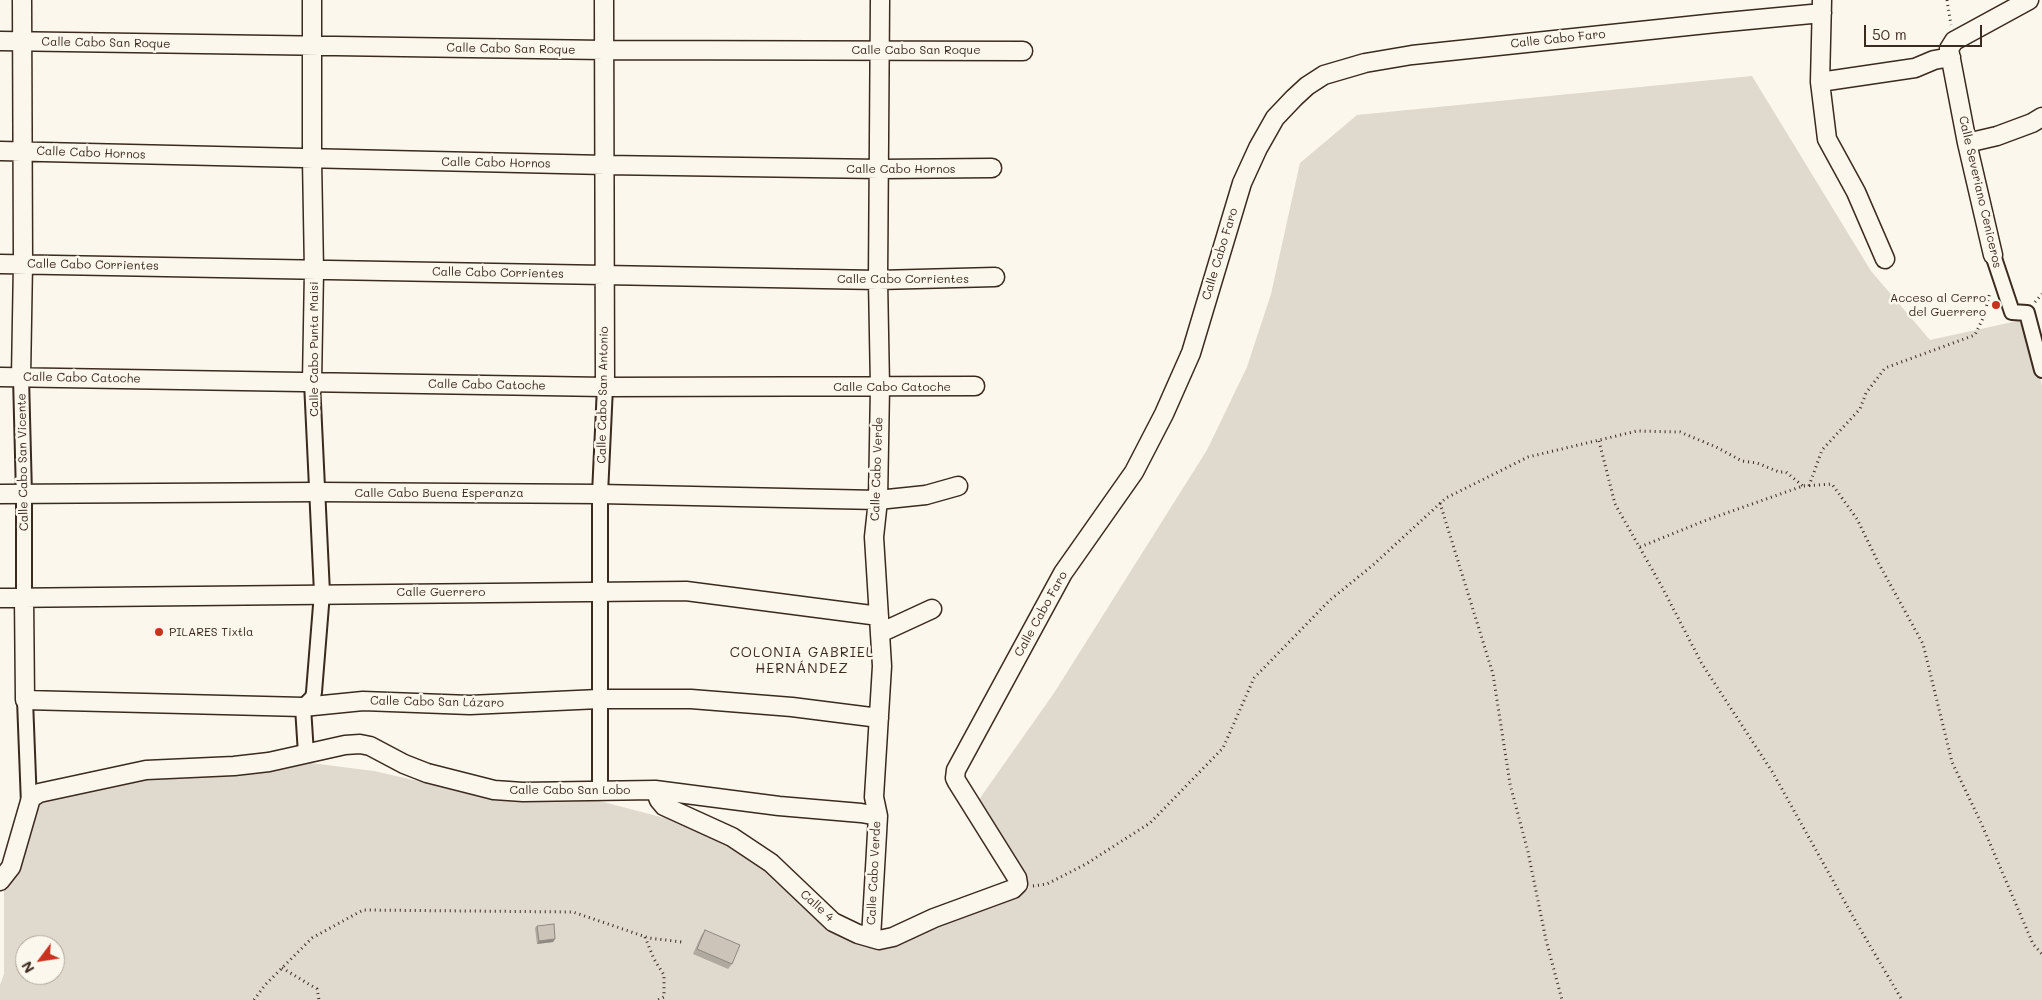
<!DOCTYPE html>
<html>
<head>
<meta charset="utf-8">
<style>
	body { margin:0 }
	#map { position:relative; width:2042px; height:1000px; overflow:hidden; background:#fbf7ec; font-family:Mali,sans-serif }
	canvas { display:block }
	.north { position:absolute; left:15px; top:935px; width:50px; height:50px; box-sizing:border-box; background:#fbf7ec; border:1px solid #aea59a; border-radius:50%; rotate:239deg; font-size:14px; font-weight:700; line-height:20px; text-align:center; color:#3b2a1e }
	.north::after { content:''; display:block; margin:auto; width:18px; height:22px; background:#c8321e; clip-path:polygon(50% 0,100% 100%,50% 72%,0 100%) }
	.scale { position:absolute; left:1864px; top:25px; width:118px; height:22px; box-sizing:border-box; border:2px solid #3b2a1e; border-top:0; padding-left:6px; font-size:15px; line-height:18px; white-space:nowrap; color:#3b2a1e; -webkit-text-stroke:4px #fbf7ec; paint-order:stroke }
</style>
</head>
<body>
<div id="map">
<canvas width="2042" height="1000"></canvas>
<div class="north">N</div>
<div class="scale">50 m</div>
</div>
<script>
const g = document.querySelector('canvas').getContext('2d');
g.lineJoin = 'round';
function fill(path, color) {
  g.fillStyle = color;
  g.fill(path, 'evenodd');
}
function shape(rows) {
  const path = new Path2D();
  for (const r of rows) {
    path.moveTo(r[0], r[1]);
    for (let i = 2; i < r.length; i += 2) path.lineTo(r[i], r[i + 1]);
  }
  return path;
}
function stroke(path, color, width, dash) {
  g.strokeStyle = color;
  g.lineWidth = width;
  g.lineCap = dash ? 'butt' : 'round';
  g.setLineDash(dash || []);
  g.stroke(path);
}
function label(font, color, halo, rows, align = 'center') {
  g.font = font + ' Mali,sans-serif';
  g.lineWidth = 5;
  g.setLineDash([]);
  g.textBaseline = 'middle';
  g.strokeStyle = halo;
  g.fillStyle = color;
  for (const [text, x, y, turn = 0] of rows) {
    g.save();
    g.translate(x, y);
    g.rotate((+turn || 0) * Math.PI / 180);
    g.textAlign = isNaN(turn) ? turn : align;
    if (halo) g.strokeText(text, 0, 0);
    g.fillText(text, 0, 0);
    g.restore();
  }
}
const green = shape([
	[1752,76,1871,271,1930,340,2022,320,2042,385,2042,1000,0,1000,0,985,4,974,4,888,39,799,143,773,303,762,374,771,484,796,596,800,710,830,870,944,1029,888,978,801,1054,693,1207,450,1247,367,1271,294,1300,163,1357,115],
	[25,945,55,945,55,975,25,975]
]);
const path = shape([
	[1947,0,1951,25],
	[2035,302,2042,294],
	[1599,441,1615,504,1662,587,1702,664,1773,773,1856,922,1902,1000],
	[1809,486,1822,450,1860,409,1866,393,1885,368,1975,335,1984,316,1990,292],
	[1440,503,1493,674,1510,784,1528,852,1546,940,1562,1000],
	[1640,547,1704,521,1803,486,1832,484,1857,519,1879,564,1923,644,1952,762,1982,825,2033,944,2042,954],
	[1033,886,1047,884,1086,864,1150,823,1223,748,1254,678,1330,600,1373,565,1446,498,1528,457,1637,431,1680,432,1716,447,1742,461,1757,463,1779,472,1786,472,1803,486],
	[645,937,654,959,664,975,664,997,658,1000],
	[282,968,317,989,319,1000],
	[254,1000,265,985,312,938,363,910,573,912,649,938,682,942]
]);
const pedestrian = shape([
	[1993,255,2012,312,2027,313,2042,370],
	[21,377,24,495,24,597],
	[25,700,29,804],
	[306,754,303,707,313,697,314,692,322,593,312,382],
	[600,790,600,494,605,387]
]);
const minor = shape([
	[604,0,605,387],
	[1822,0,1820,82,1827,139,1856,192,1885,259],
	[0,41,604,50,1023,51],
	[1820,82,1915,68,1934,60,1951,57],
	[1967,143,1997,136,2032,123,2042,117],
	[0,151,605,165,880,169,992,168],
	[1993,255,1967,143,1949,49,1954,41,2029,0],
	[0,264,878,280,995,277],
	[0,377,605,387,975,386],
	[21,377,23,263,22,0],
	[312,382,314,271,312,159,312,0],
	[0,494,318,492,600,494,878,500,926,495,958,486],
	[24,597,25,700,303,707,363,701,470,705,599,699,691,699,792,707,879,718],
	[0,598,686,591,879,616],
	[880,633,932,609],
	[655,790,659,800,664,806,732,837,771,863,833,922,858,934,879,940,893,937,934,918,1013,889,1018,884,1017,878,957,782,955,778,956,770,1063,573,1134,472,1164,414,1191,353,1242,183,1258,148,1275,118,1294,98,1307,86,1324,75,1365,63,1412,55,1716,23,1822,13],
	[0,881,11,867,31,798,39,793,146,770,234,766,269,762,345,745,360,744,370,746,404,764,427,773,494,790,523,792,655,790,779,806,861,813,878,816],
	[871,938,878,816,874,797,882,666,874,537,878,500,880,387,878,280,880,0]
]);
const wall = shape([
	[537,926,555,939,553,942,537,944,535,928],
	[705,930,732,964,728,969,693,954,701,936]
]);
const shadedWall = shape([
	[555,939,553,942,537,944,539,941]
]);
const building = shape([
	[554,924,555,939,539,941,537,926,554,924],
	[705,930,740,945,732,964,697,949,705,930]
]);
const markers = [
	[1996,305,5,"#c8321e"],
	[159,632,5,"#c8321e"]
];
const streetNames = [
	["Calle Cabo Faro",1558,39,-6],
	["Calle Cabo San Roque",106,43,1],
	["Calle Cabo San Roque",511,49,1],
	["Calle Cabo San Roque",916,50],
	["Calle Cabo Hornos",91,153,2],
	["Calle Cabo Hornos",496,163,1],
	["Calle Cabo Hornos",901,169],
	["Calle Severiano Ceniceros",1980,192,77],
	["Calle Cabo Faro",1220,254,-73],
	["Calle Cabo Corrientes",93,265,1],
	["Calle Cabo Corrientes",498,273,1],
	["Calle Cabo Corrientes",903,279],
	["Calle Cabo Punta Maisi",314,349,-90],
	["Calle Cabo Catoche",82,378,1],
	["Calle Cabo Catoche",487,385,1],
	["Calle Cabo Catoche",892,387],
	["Calle Cabo San Antonio",603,395,-89],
	["Calle Cabo San Vicente",23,462,-91],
	["Calle Cabo Verde",877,469,-88],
	["Calle Cabo Buena Esperanza",439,493],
	["Calle Guerrero",441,592],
	["Calle Cabo Faro",1041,614,-61],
	["Calle Cabo San Lázaro",437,702,1],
	["Calle Cabo San Lobo",570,790],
	["Calle Cabo Verde",874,873,-87],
	["Calle 4",817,906,42]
];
const poiNames = [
	["Acceso al Cerro",1986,298],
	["del Guerrero",1986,312],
	["PILARES Tixtla",169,632,"left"]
];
const neighbourhoodNames = [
	["COLONIA GABRIEL",802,653],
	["HERNÁNDEZ",802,669]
];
fill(green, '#dfd9ce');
stroke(pedestrian, '#3b2a1e', 18);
stroke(minor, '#3b2a1e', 21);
stroke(path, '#3b2a1e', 3, [1, 4]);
stroke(pedestrian, '#fbf7ec', 14);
stroke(minor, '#fbf7ec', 18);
fill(wall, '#afa99f');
fill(shadedWall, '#8f8982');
fill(building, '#ccc4b9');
stroke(building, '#8f8982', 1);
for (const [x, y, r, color] of markers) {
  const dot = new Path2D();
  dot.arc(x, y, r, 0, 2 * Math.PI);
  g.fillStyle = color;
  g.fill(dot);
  stroke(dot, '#fbf7ec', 2);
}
label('12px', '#3b2a1e', '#fbf7ec', streetNames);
label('12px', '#3b2a1e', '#fbf7ec', poiNames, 'right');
g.letterSpacing = '1px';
label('14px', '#3b2a1e', '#fbf7ec', neighbourhoodNames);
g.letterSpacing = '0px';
</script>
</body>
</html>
